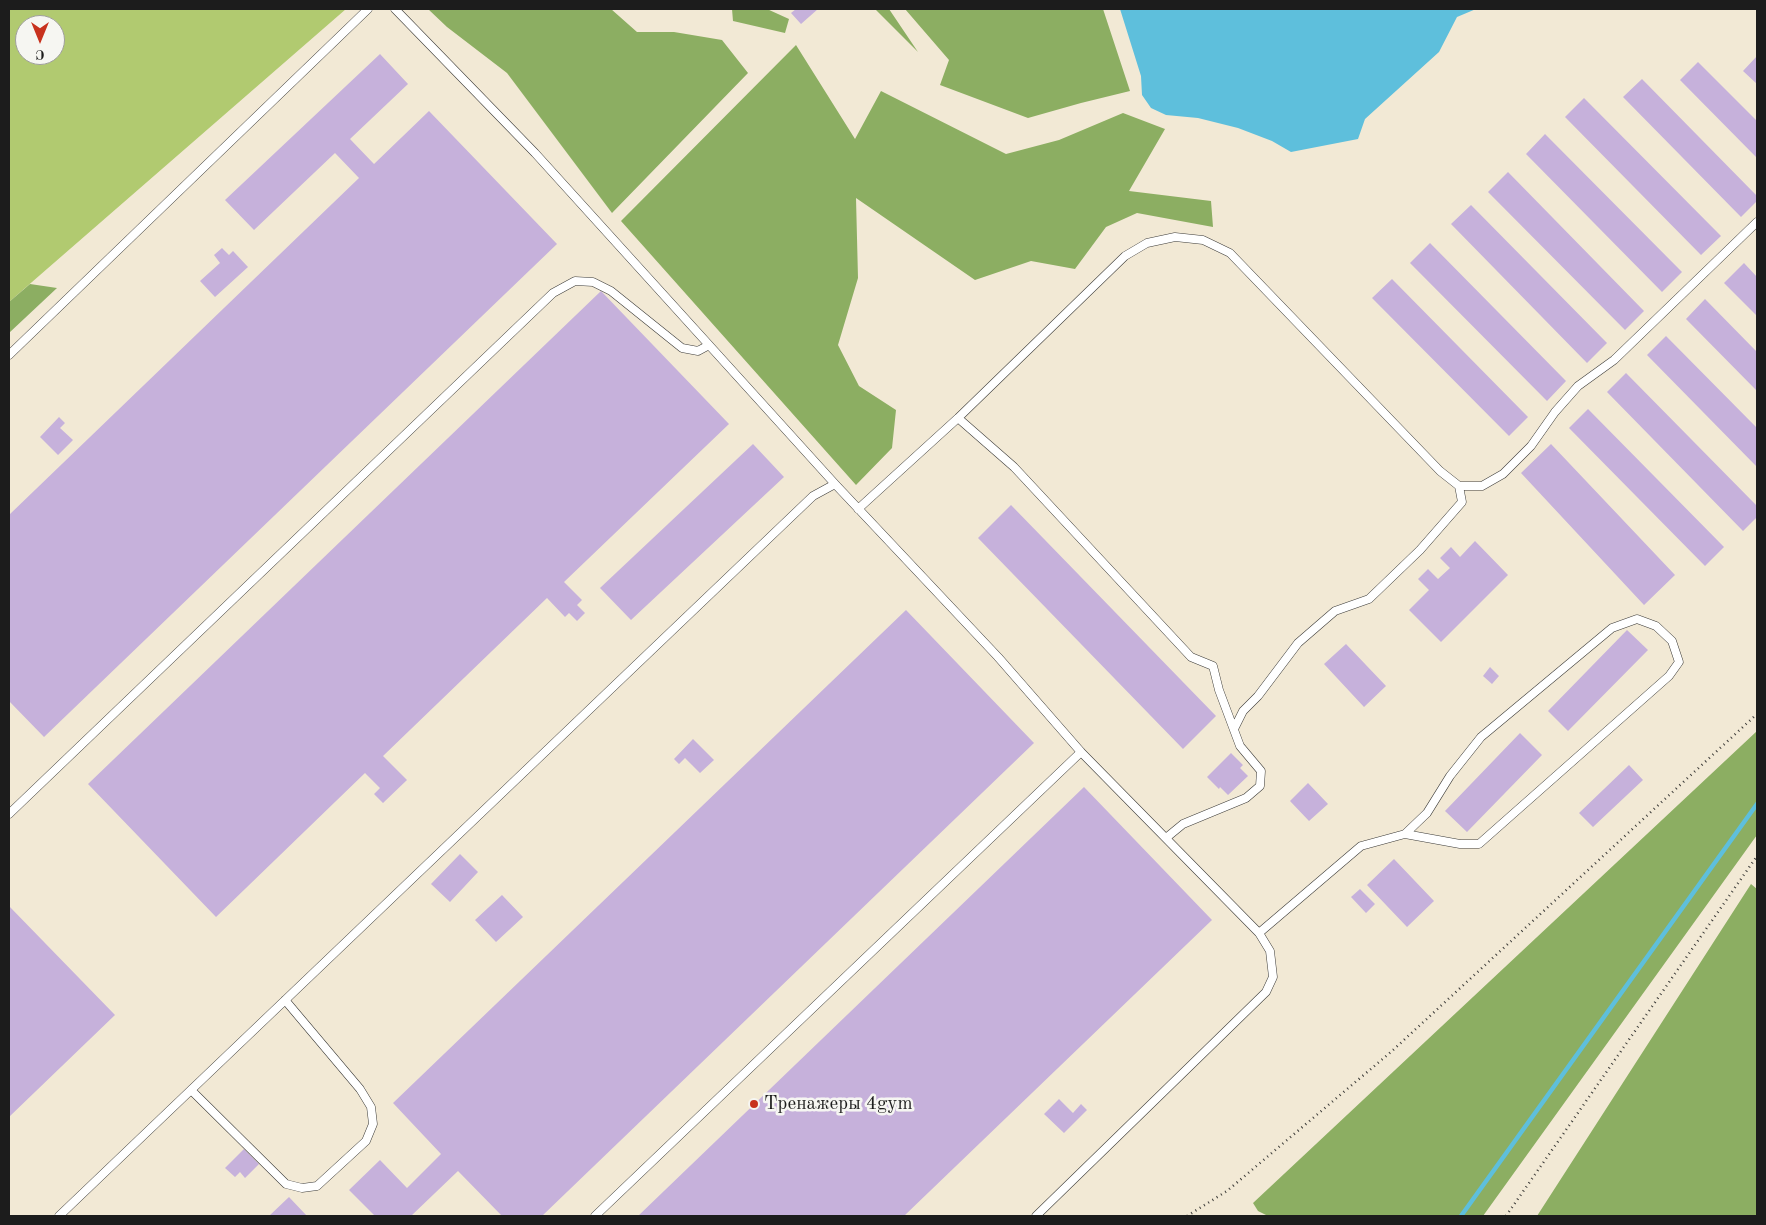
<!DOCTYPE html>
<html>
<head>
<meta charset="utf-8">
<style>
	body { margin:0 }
	#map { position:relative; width:1766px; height:1225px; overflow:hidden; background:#f2e9d5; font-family:"Old Standard TT",serif }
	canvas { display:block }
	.frame { position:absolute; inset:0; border:10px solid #1c1c1c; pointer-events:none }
	.north { position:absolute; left:15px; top:15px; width:50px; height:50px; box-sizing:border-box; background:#f6f6f2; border:1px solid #9f9f9c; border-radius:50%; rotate:180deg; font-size:14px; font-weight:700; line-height:20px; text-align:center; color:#1c1c1c }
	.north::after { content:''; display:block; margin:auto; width:18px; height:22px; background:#c8321e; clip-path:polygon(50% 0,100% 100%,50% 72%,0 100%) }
</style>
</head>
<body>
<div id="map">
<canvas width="1766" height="1225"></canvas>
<div class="frame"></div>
<div class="north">С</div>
</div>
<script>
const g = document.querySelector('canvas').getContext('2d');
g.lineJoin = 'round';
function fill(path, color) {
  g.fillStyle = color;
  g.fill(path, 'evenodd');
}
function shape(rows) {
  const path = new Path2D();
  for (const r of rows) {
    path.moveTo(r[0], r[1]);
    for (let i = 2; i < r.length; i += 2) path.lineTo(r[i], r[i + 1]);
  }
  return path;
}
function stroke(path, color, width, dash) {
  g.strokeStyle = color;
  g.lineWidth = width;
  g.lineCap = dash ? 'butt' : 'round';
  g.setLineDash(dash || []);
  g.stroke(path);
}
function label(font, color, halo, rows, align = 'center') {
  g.font = font + ' "Old Standard TT",serif';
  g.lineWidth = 5;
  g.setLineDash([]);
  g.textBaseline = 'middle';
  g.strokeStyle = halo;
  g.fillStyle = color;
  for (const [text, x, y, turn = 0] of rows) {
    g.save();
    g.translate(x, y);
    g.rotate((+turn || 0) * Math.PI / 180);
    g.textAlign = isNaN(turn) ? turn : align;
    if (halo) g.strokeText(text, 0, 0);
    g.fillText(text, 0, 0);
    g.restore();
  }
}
const green = shape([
	[9,9,346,9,9,302],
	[25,25,55,25,55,55,25,55]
]);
const forest = shape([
	[428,9,611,9,637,32,674,32,722,40,748,73,612,213,507,73,447,27],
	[732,9,767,9,789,19,785,33,733,21],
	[875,9,889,9,918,52],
	[905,9,1103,9,1130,91,1081,103,1028,118,940,85,949,60],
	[796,45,855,139,881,91,1006,154,1059,140,1123,113,1165,129,1129,191,1211,201,1213,227,1137,213,1106,227,1075,269,1031,261,975,280,856,198,858,278,838,345,859,386,896,410,892,448,856,485,621,221],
	[30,284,57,288,9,333,9,302],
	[1757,731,1757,835,1483,1216,1268,1216,1258,1211,1253,1203],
	[1751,884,1757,889,1757,1216,1537,1216]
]);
const water = shape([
	[1120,9,1476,9,1457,17,1439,52,1365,119,1358,139,1291,152,1272,141,1238,128,1198,118,1166,115,1151,108,1142,95,1141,76]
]);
const stream = shape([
	[1461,1216,1757,804]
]);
const building = shape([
	[796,9,818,9,801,24,791,13],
	[380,54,408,84,350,139,374,164,429,111,557,244,44,737,9,701,9,515,359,178,335,153,254,230,225,200],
	[1757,56,1757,84,1743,71],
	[1698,62,1757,121,1757,158,1680,80],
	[1642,79,1757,196,1757,201,1741,217,1623,97],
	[1584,98,1721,236,1701,255,1565,117],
	[1545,134,1682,272,1662,292,1526,154],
	[1508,172,1644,311,1625,330,1488,192],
	[1471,205,1607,343,1587,363,1451,224],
	[1430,243,1566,381,1547,401,1410,263],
	[222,248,229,255,233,251,248,267,215,297,200,281,220,263,214,255],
	[1744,263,1757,277,1757,316,1724,283],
	[1392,279,1528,417,1509,436,1372,298],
	[601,291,729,424,564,582,582,600,577,605,585,613,577,621,569,613,565,617,547,598,383,756,407,780,383,803,374,794,380,788,365,773,216,917,88,784],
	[1705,299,1757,352,1757,391,1686,319],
	[1666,336,1757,428,1757,467,1647,355],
	[1626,373,1757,506,1757,517,1743,531,1607,392],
	[1588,409,1724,547,1705,566,1569,428],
	[59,417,65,423,60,428,73,440,58,455,40,437],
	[753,444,784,477,631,620,600,588],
	[1551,444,1675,575,1644,605,1521,473],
	[1011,505,1216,716,1183,749,978,538],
	[1475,541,1508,575,1441,642,1409,610,1429,590,1418,579,1428,569,1438,579,1450,568,1440,558,1451,547,1460,557],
	[906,610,1034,743,542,1216,502,1216,458,1171,411,1216,375,1216,349,1190,380,1160,407,1188,441,1154,393,1103],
	[1627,630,1648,650,1568,731,1548,711],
	[1346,644,1386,686,1364,707,1324,664],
	[1490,667,1499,676,1492,684,1483,676],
	[1520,733,1542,755,1467,832,1445,811],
	[693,739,714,760,700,773,685,758,679,764,674,759],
	[1231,753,1243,765,1240,768,1248,776,1228,795,1220,787,1219,789,1207,777],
	[1629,765,1643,780,1593,827,1579,813],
	[1308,783,1328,804,1309,821,1290,801],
	[1084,787,1212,920,904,1216,638,1216],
	[460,854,478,872,450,902,431,884],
	[1394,859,1434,901,1407,927,1367,885],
	[1360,889,1375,904,1366,913,1351,897],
	[502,895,523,917,496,942,475,920],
	[9,906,115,1015,9,1117],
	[1059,1099,1073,1113,1081,1104,1087,1110,1064,1133,1044,1114],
	[244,1149,259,1164,245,1178,240,1172,235,1177,225,1168],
	[289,1197,307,1216,269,1216]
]);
const path = shape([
	[1187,1216,1227,1191,1392,1051,1757,714],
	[1506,1216,1757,856]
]);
const service = shape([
	[395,9,535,153,835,484,998,657,1081,752,1259,933,1270,951,1273,977,1266,992,1036,1216],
	[9,355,368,9],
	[958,418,1014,467,1191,657,1213,666,1219,690,1240,746,1261,771,1260,786,1246,798,1183,824,1166,838],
	[858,509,958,418,1125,256,1147,243,1175,237,1203,240,1230,253,1440,471,1459,486,1482,486,1503,474,1531,446,1555,412,1578,386,1614,360,1757,222],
	[1234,729,1243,711,1258,696,1298,643,1335,611,1369,599,1420,550,1462,502,1459,486],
	[9,814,553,293,575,281,593,282,611,291,682,348,698,351,709,345],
	[1259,933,1361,846,1405,834,1427,813,1450,776,1481,737,1612,628,1637,619,1656,626,1672,641,1679,662,1669,676,1479,844,1460,844,1405,834],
	[191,1090,286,1184,302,1188,317,1186,366,1141,373,1124,371,1107,360,1089,285,1000],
	[59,1216,813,496,835,484],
	[595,1216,1081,752]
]);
const markers = [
	[754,1104,5,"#c8321e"]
];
const poiNames = [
	["Тренажеры 4gym",764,1104]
];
fill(green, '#b1ca70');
fill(forest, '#8cae62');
fill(water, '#5ebfdc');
stroke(stream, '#5ebfdc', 4.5);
fill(building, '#c6b1db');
stroke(service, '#3c3b38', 9);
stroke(path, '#3c3b38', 2.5, [1, 4]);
stroke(service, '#fff', 8);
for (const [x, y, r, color] of markers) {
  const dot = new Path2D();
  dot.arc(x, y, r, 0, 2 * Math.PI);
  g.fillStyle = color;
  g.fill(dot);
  stroke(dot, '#f6f6f2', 2);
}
label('19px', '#1c1c1c', '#f6f6f2', poiNames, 'left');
</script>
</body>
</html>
